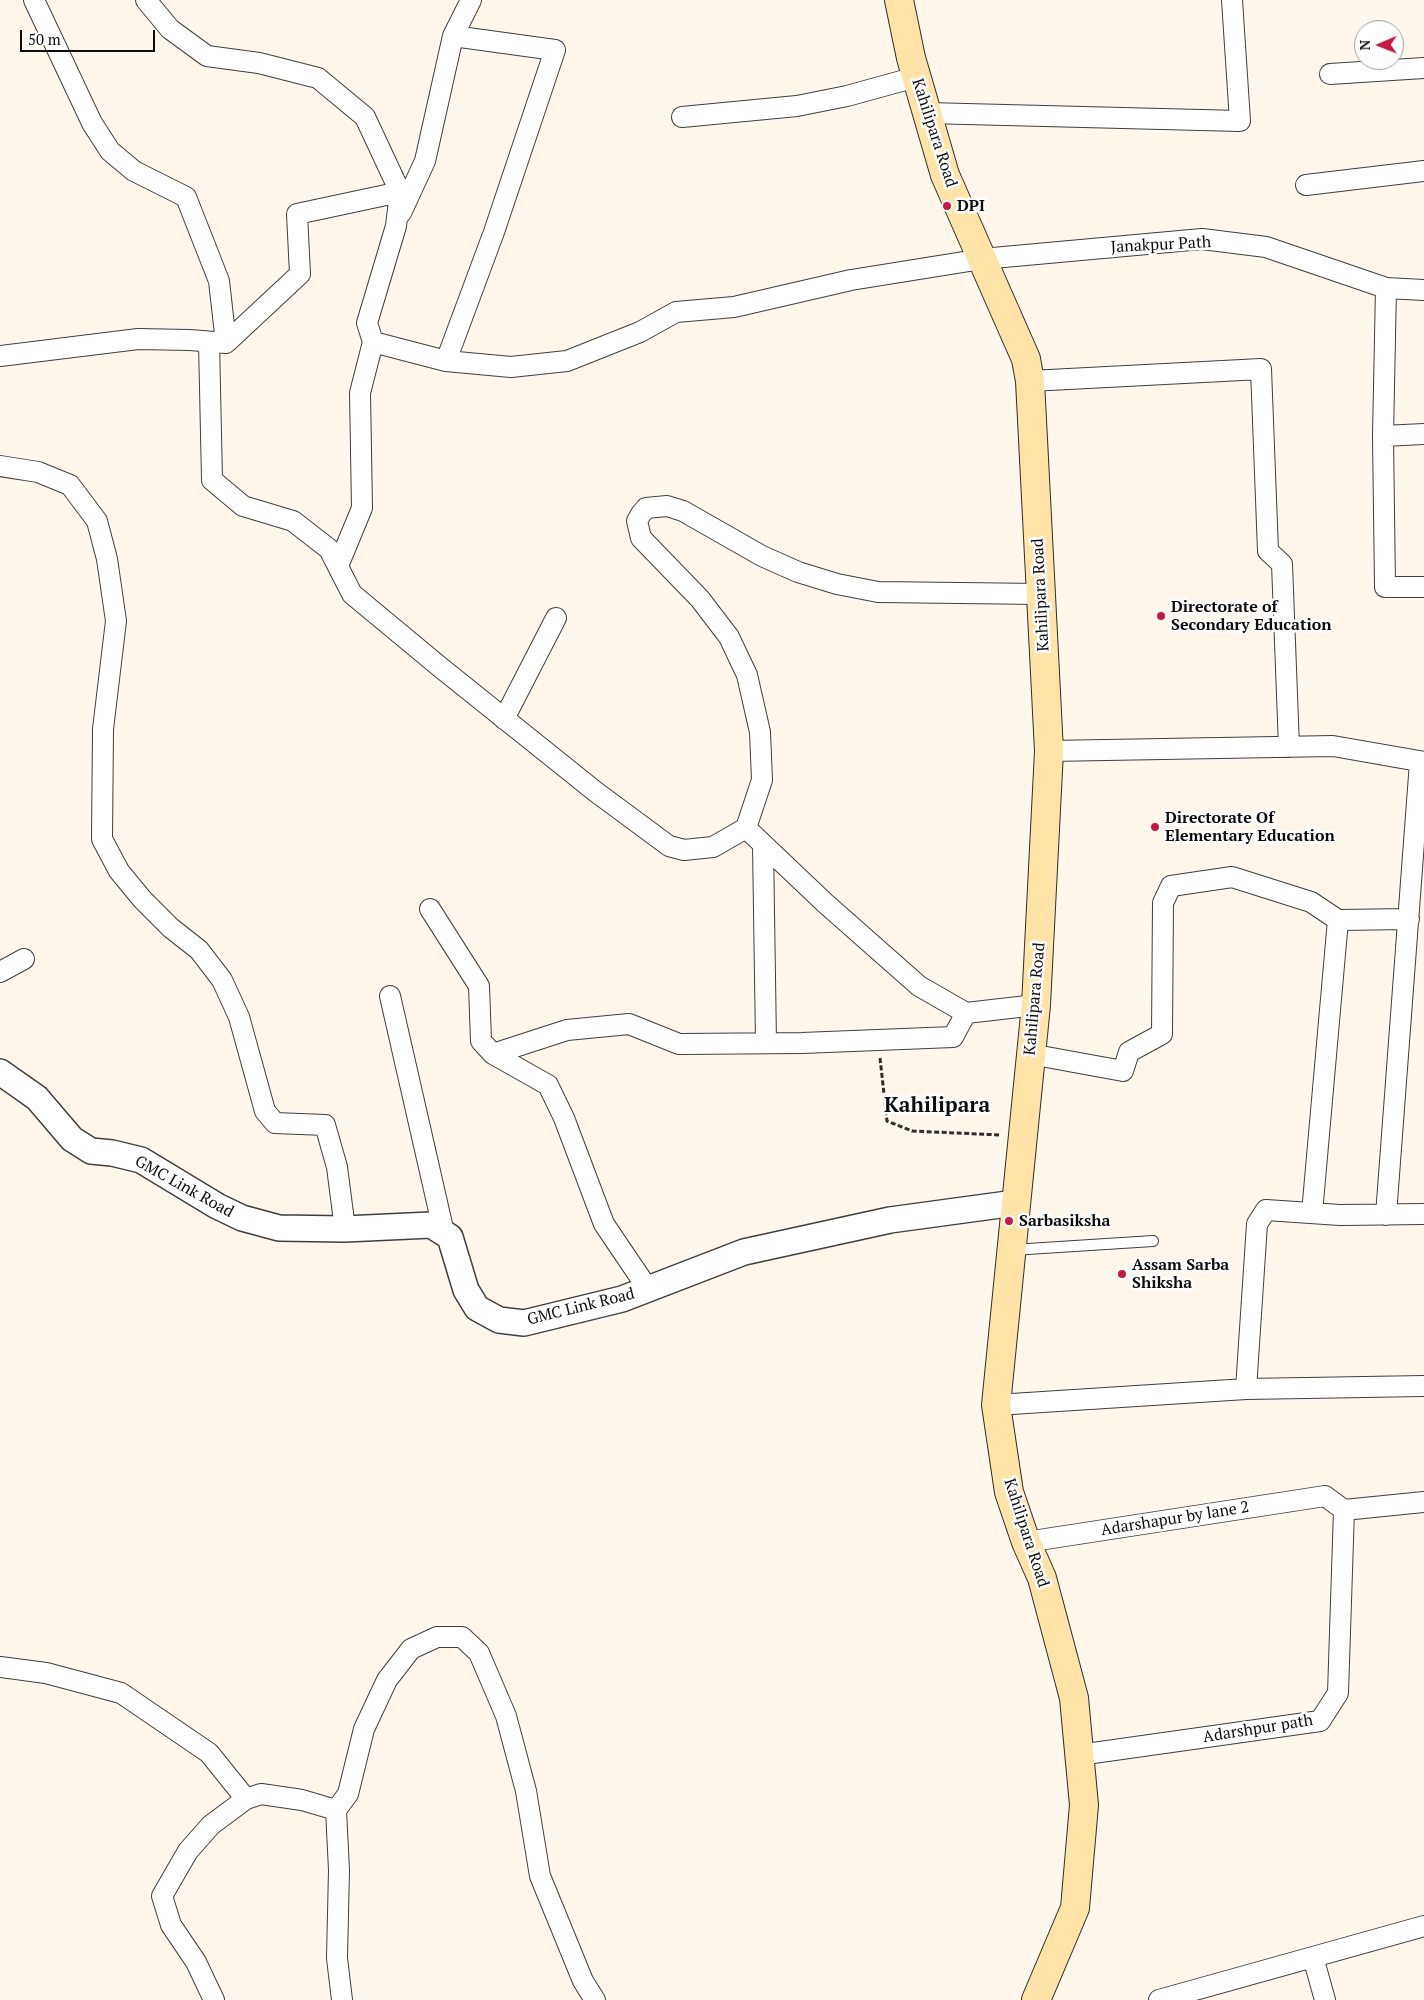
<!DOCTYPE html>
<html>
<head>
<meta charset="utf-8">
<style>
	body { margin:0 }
	#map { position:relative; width:1424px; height:2000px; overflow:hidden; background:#fff7ec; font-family:"PT Serif",serif }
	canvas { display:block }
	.north { position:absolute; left:1354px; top:20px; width:50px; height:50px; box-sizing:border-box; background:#fff; border:1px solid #9e9e9e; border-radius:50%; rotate:269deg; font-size:14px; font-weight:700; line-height:20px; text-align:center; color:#0c0c0c }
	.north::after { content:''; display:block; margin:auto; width:18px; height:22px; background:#cb1645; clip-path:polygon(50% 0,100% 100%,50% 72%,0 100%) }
	.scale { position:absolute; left:20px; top:30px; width:135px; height:22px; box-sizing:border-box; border:2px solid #0c0c0c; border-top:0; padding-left:6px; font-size:15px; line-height:18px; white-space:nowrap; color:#0c0c0c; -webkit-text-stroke:4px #fff; paint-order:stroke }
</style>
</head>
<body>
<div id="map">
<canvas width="1424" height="2000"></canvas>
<div class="north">N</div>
<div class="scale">50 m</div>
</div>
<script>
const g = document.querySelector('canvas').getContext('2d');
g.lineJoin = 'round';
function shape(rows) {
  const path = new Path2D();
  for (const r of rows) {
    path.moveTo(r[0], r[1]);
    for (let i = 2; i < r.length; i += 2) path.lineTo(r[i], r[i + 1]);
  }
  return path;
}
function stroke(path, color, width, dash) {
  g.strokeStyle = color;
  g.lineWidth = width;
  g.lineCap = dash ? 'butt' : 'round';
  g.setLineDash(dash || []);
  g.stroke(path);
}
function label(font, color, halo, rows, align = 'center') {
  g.font = font + ' "PT Serif",serif';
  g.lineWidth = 5;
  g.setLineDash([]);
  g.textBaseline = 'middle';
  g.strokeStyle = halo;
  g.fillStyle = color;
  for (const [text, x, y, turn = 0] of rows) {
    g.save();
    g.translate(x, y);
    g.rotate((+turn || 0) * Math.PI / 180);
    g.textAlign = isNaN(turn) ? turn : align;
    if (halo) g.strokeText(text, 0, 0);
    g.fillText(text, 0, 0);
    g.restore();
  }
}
const path = shape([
	[880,1058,887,1121,912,1131,1000,1135]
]);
const service = shape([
	[1012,1250,1153,1241]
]);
const minor = shape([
	[34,0,92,123,110,151,134,171,186,197,219,281,226,343],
	[146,0,170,29,207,56,259,63,318,78,365,117,400,192,396,226,367,323,373,342,446,361,511,367,567,361,640,332,676,312,734,307,851,280,982,259,1202,239,1266,247,1386,288,1424,290],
	[1330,74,1424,68],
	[927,113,1240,121,1232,0],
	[682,117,797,106,847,96,916,77],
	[1306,185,1424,171],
	[401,213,425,161,453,36,471,0],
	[1386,288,1383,436,1385,587,1424,587],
	[209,342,212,480,243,506,293,521,329,549,352,594,440,667,596,792,669,846,684,850,713,847,746,828,762,780,760,732,747,675,729,637,700,599,641,538,637,521,641,514,646,508,667,506,683,511,762,556,798,572,837,584,878,592,1041,594],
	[0,356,138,339,190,340,226,343,300,274,297,214,400,192],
	[446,361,494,232,555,50,453,36],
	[1030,381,1261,369,1268,551,1282,564,1289,747],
	[1383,436,1424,434],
	[0,466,38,472,70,485,97,521,107,559,116,621,103,729,102,839,119,871,142,899,171,928,199,950,222,980,239,1017,265,1111,275,1123,325,1125,337,1167,345,1229],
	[338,566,362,508,360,393,373,342],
	[504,719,556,618],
	[1049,751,1333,746,1424,762],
	[746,828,825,903,919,986,966,1013,1036,1005],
	[763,845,766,1043],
	[430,909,479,986,481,1041,493,1054,548,1085,564,1118,604,1224,648,1289],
	[0,972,24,959],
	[390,996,444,1233],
	[493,1054,567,1030,629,1024,679,1044,802,1043,953,1037,966,1013],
	[1030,1054,1123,1071,1129,1052,1162,1034,1163,903,1171,886,1232,877,1311,902,1338,920,1409,919],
	[1312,1213,1338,920],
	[1386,1215,1420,762],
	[1246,1389,1257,1224,1266,1210,1340,1215,1424,1214],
	[996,1405,1246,1389,1424,1386],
	[1344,1510,1424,1502],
	[1026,1542,1325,1496,1344,1510,1338,1693,1320,1721,1079,1755],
	[0,1667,46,1673,121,1693,209,1753,246,1799],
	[336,1810,339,1870,337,1958,342,2000],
	[1313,1957,1325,2000],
	[214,2000,196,1962,171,1925,162,1896,188,1851,211,1825,246,1799,261,1794,302,1800,336,1810,348,1794,364,1729,387,1680,411,1649,437,1637,462,1637,479,1653,506,1716,526,1791,540,1876,583,1981,595,2000],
	[1159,2000,1424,1926]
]);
const tertiary = shape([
	[0,1072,37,1098,72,1139,91,1151,112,1153,141,1160,217,1206,242,1218,279,1228,345,1229,431,1225,450,1237,466,1290,477,1308,499,1320,524,1323,622,1299,744,1252,890,1220,1015,1203]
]);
const secondary = shape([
	[899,0,911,58,945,175,1026,359,1030,381,1049,751,1036,1005,996,1405,1009,1492,1026,1542,1042,1578,1074,1698,1084,1805,1075,1908,1036,2000]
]);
const markers = [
	[947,206,5,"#cb1645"],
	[1161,616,5,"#cb1645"],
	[1155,827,5,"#cb1645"],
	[1009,1221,5,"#cb1645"],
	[1122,1274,5,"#cb1645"]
];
const streetNames = [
	["Kahilipara Road",934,133,72],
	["Janakpur Path",1161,245,-3],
	["Kahilipara Road",1041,595,-93],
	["Kahilipara Road",1035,999,-85],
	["GMC Link Road",184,1187,29],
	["GMC Link Road",581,1307,-14],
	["Adarshapur by lane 2",1175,1519,-9],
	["Kahilipara Road",1026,1533,72],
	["Adarshpur path",1258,1729,-9]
];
const poiNames = [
	["DPI",957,206],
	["Directorate of",1171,607],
	["Secondary Education",1171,625],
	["Directorate Of",1165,818],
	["Elementary Education",1165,836],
	["Sarbasiksha",1019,1221],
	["Assam Sarba",1132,1265],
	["Shiksha",1132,1283]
];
const districtNames = [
	["Kahilipara",937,1106]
];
stroke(service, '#3f3f3f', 12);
stroke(minor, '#3f3f3f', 22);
stroke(tertiary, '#3f3f3f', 28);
stroke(secondary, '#2e2e2e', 30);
stroke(path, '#2e2e2e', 3, [5, 2.5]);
stroke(service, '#fff', 10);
stroke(minor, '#fff', 20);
stroke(tertiary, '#fff', 25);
stroke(secondary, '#ffe3a7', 28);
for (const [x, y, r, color] of markers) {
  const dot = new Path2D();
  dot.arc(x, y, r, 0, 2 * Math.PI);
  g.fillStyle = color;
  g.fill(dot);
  stroke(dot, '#fff', 2);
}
label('16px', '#0c0c0c', '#fff', streetNames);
label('bold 16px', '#0c0c0c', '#fff', poiNames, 'left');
label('bold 21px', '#0c0c0c', '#fff', districtNames);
</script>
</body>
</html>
